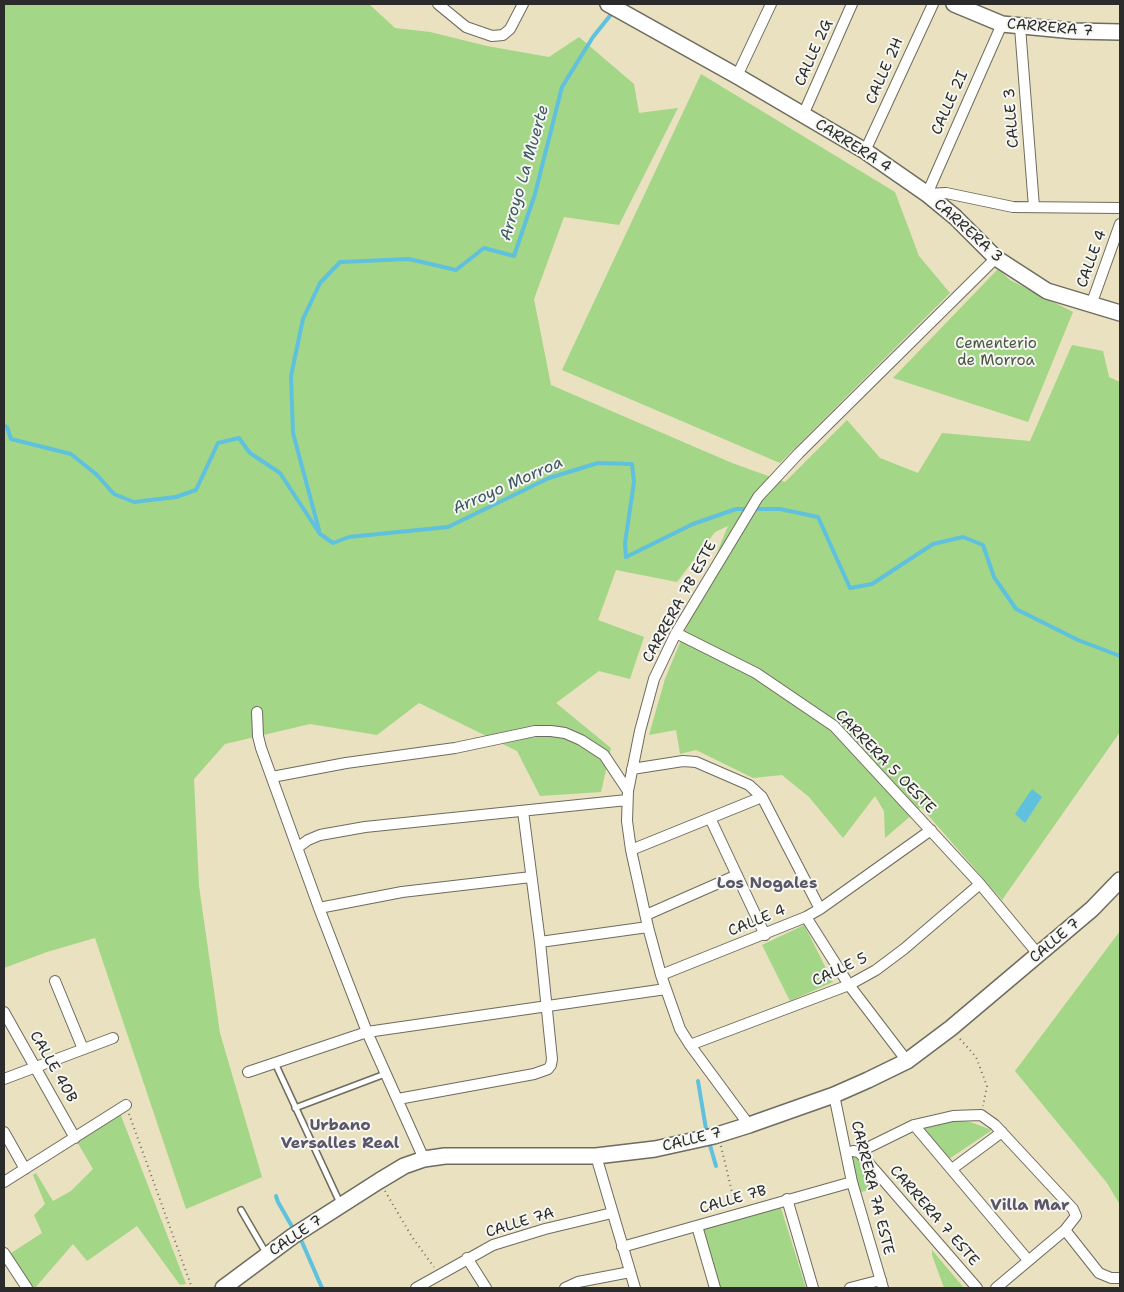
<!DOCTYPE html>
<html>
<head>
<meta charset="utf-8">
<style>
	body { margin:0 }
	#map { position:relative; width:1124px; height:1292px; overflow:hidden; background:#e9e1bf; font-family:"Shantell Sans",sans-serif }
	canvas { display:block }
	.frame { position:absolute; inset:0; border:5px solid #2b2b2b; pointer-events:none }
</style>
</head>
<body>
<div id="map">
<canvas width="1124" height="1292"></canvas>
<div class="frame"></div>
</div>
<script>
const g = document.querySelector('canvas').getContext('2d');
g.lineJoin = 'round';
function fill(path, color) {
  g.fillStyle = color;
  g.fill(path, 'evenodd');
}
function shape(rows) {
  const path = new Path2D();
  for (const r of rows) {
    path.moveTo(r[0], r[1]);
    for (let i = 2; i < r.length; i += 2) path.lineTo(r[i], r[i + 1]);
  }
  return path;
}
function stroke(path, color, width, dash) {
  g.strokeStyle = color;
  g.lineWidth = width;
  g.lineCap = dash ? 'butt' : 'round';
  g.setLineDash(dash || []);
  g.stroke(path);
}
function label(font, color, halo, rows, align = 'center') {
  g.font = font + ' "Shantell Sans",sans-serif';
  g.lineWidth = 4;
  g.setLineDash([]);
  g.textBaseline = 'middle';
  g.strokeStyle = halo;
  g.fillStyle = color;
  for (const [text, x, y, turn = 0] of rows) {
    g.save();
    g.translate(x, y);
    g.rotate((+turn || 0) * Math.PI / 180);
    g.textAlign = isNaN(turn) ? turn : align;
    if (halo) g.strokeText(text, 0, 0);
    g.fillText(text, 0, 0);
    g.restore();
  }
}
const green = shape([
	[4,4,369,4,395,28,430,32,487,46,549,57,579,37,634,84,639,113,678,108,619,225,564,217,534,299,551,385,732,463,785,482,847,420,880,458,918,473,942,433,1030,441,1072,345,1103,351,1109,377,1120,382,1120,732,1002,900,921,807,885,838,884,811,875,796,843,838,809,797,782,775,753,778,696,750,680,754,676,730,649,735,665,679,728,526,715,532,677,582,616,570,598,620,644,637,630,679,599,671,556,703,611,748,601,792,540,796,517,751,419,703,377,735,310,724,225,744,194,779,199,886,220,1033,262,1177,186,1209,95,938,47,952,4,968],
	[701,74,895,192,919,256,950,293,780,463,562,370],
	[998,269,1010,280,1073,312,1028,422,893,378],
	[804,925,833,982,790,1001,762,945],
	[1120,931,1120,1205,1107,1183,1015,1071],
	[120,1113,186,1284,180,1285,137,1226,87,1261,73,1244,35,1288,26,1288,8,1255,42,1233,34,1215,45,1204,33,1175,36,1173,53,1201,71,1191,93,1169,76,1140],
	[950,1120,970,1122,992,1130,946,1161,922,1128],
	[849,1154,853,1154,879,1187,861,1192],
	[780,1205,806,1288,717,1288,700,1228],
	[932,1250,964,1288,944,1288,932,1255]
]);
const water = shape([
	[1032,789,1042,797,1025,823,1015,814]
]);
const stream = shape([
	[4,426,7,427,11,439,71,454,96,474,114,494,134,502,176,497,196,490,218,443,239,438,250,453,280,473,320,534,333,543,349,537,448,527,549,478,598,463,632,464,634,482,625,543,626,557,693,524,736,509,780,509,818,517,850,588,872,584,933,544,963,537,983,545,994,577,1016,609,1078,640,1120,656],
	[319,530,293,433,291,376,303,319,320,283,340,262,409,259,456,270,484,248,514,256,535,194,562,87,593,37,613,12],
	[698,1081,707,1135],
	[709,1142,716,1166],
	[276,1196,278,1202,294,1230],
	[298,1236,302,1242,322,1288]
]);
const path = shape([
	[960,1039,976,1057,987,1086,983,1106],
	[129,1114,192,1288],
	[721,1146,735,1205],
	[385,1191,412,1237,434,1267]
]);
const lane = shape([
	[275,1063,340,1203],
	[295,1108,385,1074],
	[241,1210,266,1253]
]);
const street = shape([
	[438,4,466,27,492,36,503,35,510,29,523,4],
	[1002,24,927,194,946,193,1013,207,1120,208],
	[1020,27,1034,207],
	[737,76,771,4],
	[803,115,852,4],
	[865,151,933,4],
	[1091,305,1120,224],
	[676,633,756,673,834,726,980,884,1038,954],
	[257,712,258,736,261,748,319,908,367,1032,424,1159],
	[632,769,683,761,696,762,749,785,762,797,820,909],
	[272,777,346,763,455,748,535,731,551,731,565,733,581,740,604,755,628,791],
	[710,818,765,935],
	[297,848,308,840,320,835,365,827,627,800],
	[631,850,762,797],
	[319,908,402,892,531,877],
	[646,915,737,875],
	[806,917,849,985,907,1061],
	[540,942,648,927],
	[661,975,806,917,820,909,931,830],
	[55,981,83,1049],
	[4,1012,75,1138],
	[690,1045,849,985,876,970,904,949,980,884],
	[248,1072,367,1032,666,989],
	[4,1079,113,1038],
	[834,1095,852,1182,883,1288],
	[398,1099,534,1074,548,1069,551,1065,552,1059,540,942,523,811],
	[749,1125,690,1045,680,1029,661,975,648,927,631,850,627,821,628,791,640,731,654,679,676,633,758,497,799,453,996,258],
	[914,1125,1028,1260],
	[4,1132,25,1169],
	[853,1151,859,1152,977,1288],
	[859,1152,914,1125,953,1116,981,1115,995,1125,1073,1209,1076,1216,1065,1230,996,1288],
	[596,1156,635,1288],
	[952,1169,1002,1132],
	[4,1182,126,1105],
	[787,1199,813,1288],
	[697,1226,715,1288],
	[1065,1230,1099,1273,1111,1278,1120,1278],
	[622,1247,852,1182],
	[4,1253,27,1288],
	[467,1258,486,1288],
	[416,1288,493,1245,545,1229,612,1213],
	[565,1288,578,1282,630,1272],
	[850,1288,881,1280]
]);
const secondary = shape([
	[608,4,737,76,865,151,927,194,955,217,996,258,1047,291,1120,313],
	[954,4,1002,24,1074,31,1120,32],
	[223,1288,293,1236,379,1181,404,1166,424,1159,445,1156,596,1156,655,1149,714,1136,749,1125,834,1095,868,1080,907,1061,951,1028,1092,909,1120,880]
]);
const streetNames = [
	["CARRERA 7",1050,28,5],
	["CALLE 2G",814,53,-66],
	["CALLE 2H",885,71,-66],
	["CALLE 2I",950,103,-66],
	["CALLE 3",1012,118,-94],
	["CARRERA 4",853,146,32],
	["CARRERA 3",968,231,42],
	["CALLE 4",1092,259,-70],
	["CARRERA 7B ESTE",680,602,-61],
	["CARRERA 5 OESTE",885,762,46],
	["CALLE 4",757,921,-22],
	["CALLE 7",1055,941,-40],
	["CALLE 5",840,970,-25],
	["CALLE 40B",53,1067,60],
	["CALLE 7",692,1140,-14],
	["CARRERA 7A ESTE",872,1188,76],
	["CALLE 7B",733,1200,-16],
	["CARRERA 7 ESTE",934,1216,49],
	["CALLE 7A",520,1223,-17],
	["CALLE 7",296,1236,-34]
];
const parkNames = [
	["Cementerio",996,344],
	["de Morroa",996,361]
];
const waterNames = [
	["Arroyo La Muerte",525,173,-74],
	["Arroyo Morroa",508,486,-24]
];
const neighbourhoodNames = [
	["Los Nogales",767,884],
	["Urbano",340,1126],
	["Versalles Real",340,1144],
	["Villa Mar",1030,1206]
];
fill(green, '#a3d686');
fill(water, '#5fc1de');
stroke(stream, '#5fc1de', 4);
stroke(lane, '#6e6b5f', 8);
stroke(street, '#6e6b5f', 12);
stroke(secondary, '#6e6b5f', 18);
stroke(path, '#6e6b5f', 2, [1, 4]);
stroke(lane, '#fff', 5);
stroke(street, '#fff', 10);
stroke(secondary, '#fff', 15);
label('15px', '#2b2b2b', '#f6f6f2', streetNames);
label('15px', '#495642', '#f6f6f2', parkNames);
label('italic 16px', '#3b5861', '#f6f6f2', waterNames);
label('bold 16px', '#5b5667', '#f6f6f2', neighbourhoodNames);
</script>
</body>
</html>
